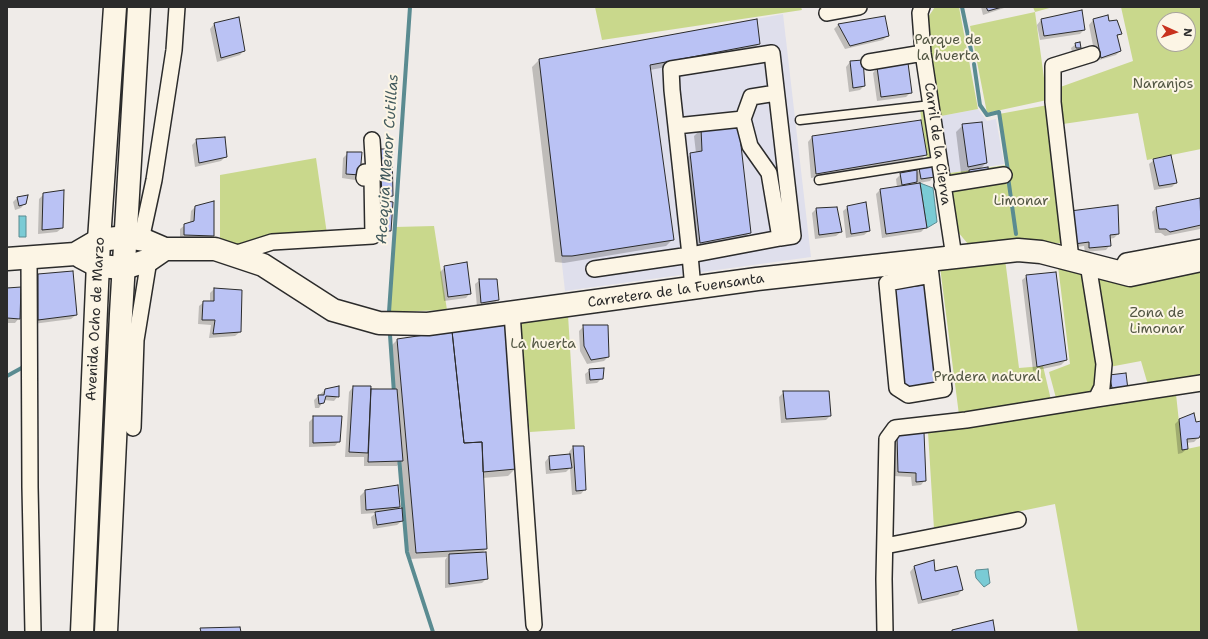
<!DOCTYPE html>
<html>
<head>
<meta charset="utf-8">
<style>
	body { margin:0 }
	#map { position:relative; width:1208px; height:639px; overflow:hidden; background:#efebe8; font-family:"Shantell Sans",sans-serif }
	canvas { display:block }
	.frame { position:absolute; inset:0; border:8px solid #2b2b2b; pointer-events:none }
	.north { position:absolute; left:1156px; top:12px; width:40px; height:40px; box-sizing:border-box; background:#fcf5e5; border:1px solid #a8a49b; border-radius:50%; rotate:93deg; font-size:11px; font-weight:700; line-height:16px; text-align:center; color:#2b2b2b }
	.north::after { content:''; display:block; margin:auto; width:14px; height:18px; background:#c8321e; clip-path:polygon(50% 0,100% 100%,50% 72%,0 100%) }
</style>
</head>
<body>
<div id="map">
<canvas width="1208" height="639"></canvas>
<div class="frame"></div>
<div class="north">N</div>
</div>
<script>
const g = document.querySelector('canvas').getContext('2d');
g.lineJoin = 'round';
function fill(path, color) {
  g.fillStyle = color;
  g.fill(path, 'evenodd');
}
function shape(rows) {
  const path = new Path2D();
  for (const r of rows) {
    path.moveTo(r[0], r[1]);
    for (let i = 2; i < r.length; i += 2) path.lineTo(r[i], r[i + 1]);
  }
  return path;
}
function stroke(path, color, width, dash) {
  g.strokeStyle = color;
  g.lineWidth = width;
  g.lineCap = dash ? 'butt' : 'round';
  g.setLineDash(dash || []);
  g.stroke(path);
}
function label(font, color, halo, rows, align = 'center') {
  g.font = font + ' "Shantell Sans",sans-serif';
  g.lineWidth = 4;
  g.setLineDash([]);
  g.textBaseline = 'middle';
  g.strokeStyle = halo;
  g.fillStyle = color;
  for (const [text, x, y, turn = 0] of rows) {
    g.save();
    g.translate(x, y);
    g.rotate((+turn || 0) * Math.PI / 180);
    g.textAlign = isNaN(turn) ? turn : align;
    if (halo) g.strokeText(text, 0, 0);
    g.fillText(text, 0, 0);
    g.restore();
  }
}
const built = shape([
	[783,14,811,257,565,291,539,59],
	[978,109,987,121,996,119,1004,164,950,173,941,116]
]);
const green = shape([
	[595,7,801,7,802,10,602,40],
	[935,7,959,7,978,109,941,116,926,20],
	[1033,7,1053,7,1035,12,1047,100,987,113,970,26,1035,12],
	[1121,7,1201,7,1201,149,1147,160,1138,113,1063,124,1052,90,1133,61],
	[1164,20,1188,20,1188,44,1164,44],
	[1048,105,1067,244,1011,239,968,244,958,232,950,173,1007,165,999,114],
	[925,108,934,166,928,166,920,109],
	[316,158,327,234,239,246,220,240,220,175],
	[434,226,447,310,389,312,395,227],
	[1005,259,1019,368,1043,366,1051,400,959,415,940,267],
	[1058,266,1082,271,1099,374,1089,394,1056,398,1049,372,1070,364],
	[1201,267,1201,376,1148,385,1141,361,1104,368,1098,277],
	[568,315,575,429,530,432,512,319],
	[1176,394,1182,450,1201,446,1201,632,1078,632,1055,504,934,529,928,432]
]);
const water = shape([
	[920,183,933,188,937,222,927,228,920,183],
	[19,216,26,216,26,237,19,237,19,216],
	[988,569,990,583,984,587,976,578,975,572,976,570,988,569]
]);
const shadow = shape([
	[981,7,1007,7,983,15],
	[1107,16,1108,23,1120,33,1117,37,1120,51,1116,55,1096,61,1089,25,1093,20],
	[884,17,888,35,883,40,845,49,834,29,838,25],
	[1041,20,1084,30,1080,34,1040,40,1037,25],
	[214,24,244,50,240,55,217,62,210,29],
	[759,44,752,51,650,70,673,239,666,246,564,263,555,262,532,67,539,60],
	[1076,44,1080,47,1076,52,1072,52,1071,48],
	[862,61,864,86,860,90,849,92,846,67,850,62],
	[877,68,911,92,906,97,877,101,873,73],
	[963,125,986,163,979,170,965,176,969,172,961,173,956,132],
	[701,129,750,232,743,239,694,249,684,161,691,154,696,153,694,136],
	[812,137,925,155,921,160,811,178,808,142],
	[197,140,226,156,221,161,195,167,192,145],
	[380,150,392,195,388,200,380,201,390,230,385,235,374,235],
	[348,153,359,175,355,180,342,178,343,158],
	[1154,160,1176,183,1172,187,1154,190,1149,164],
	[920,169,934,176,930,181,919,183,926,227,921,232,882,238,876,194,880,190,897,187,896,179,901,174,916,173],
	[44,194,62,228,57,232,38,234,39,199],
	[17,198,25,203,21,208,15,210,13,202],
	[1199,199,1201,208,1200,229,1165,236,1161,233,1155,233,1152,212,1156,208],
	[195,207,213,236,208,240,180,240,180,229,185,225,190,223,191,211],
	[848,207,869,231,864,235,846,238,843,211],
	[816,209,841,232,836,236,815,239,812,213],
	[1071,212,1118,234,1114,238,1109,239,1110,245,1106,250,1085,252,1084,246,1070,248],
	[445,267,470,293,466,298,444,301,440,272],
	[38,274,76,315,71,319,33,324,34,279],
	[1027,276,1066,360,1061,365,1033,371,1022,280],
	[480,280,498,300,493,304,477,307,475,284],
	[7,289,19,318,15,323,7,323],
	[214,289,240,332,235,336,209,338,211,325,198,324,199,306,204,302,210,302,210,293],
	[584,326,608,357,604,361,587,364,580,351,579,331],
	[397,340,515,469,508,476,482,478,486,549,482,553,487,578,482,583,445,588,445,560,447,557,409,559,400,462,397,466,364,466,364,457,345,457,349,392,353,387,394,390,390,347],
	[590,370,602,378,597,383,586,384,585,374],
	[1125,374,1109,396,1105,381],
	[326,389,338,396,334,401,324,400,319,408,315,408,314,400],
	[784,392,830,416,826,420,781,423,779,397],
	[314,417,339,441,335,446,309,447,309,422],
	[1179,420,1195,423,1201,422,1201,435,1194,442,1186,443,1187,449,1182,453,1178,454,1175,424],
	[897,437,925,480,921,485,912,486,911,477,894,476,893,441],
	[573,447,583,447,585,489,581,494,572,495,570,468,566,472,546,474,545,462,549,457,569,455,569,452],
	[397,487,399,507,396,510,402,521,397,525,373,529,371,517,376,513,361,514,360,496,365,491],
	[914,567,934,572,962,590,958,595,918,604,910,572]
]);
const stream = shape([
	[962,7,972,55],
	[974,64,980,105,987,115,999,112,1008,171],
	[1008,177,1016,234],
	[389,312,410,7],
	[390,335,394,393],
	[7,376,27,365],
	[399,457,407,552,433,632]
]);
const building = shape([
	[986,7,1002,7,988,11,986,7],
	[1082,10,1085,30,1044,36,1041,19,1082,10],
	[1108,15,1109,21,1117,20,1122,34,1117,35,1121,51,1101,58,1093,19,1108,15],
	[885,16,889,36,850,46,838,24,885,16],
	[239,17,245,51,221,58,214,23,239,17],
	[757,19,760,44,650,65,674,240,572,256,562,256,539,59,757,19],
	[1080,42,1081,48,1076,48,1075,43,1080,42],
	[863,60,865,86,853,88,850,61,863,60],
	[908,63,912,93,881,97,877,67,908,63],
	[921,120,927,155,816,174,812,136,921,120],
	[982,122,987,163,968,167,962,124,982,122],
	[701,128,739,128,751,233,700,243,690,153,702,151,701,128],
	[225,137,227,157,199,163,196,139,225,137],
	[380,149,392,149,393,196,382,197,380,149],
	[347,152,362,152,360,175,346,174,347,152],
	[1171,155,1177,183,1159,186,1153,159,1171,155],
	[934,166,935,177,921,179,919,168,934,166],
	[988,167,989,178,970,181,969,170,988,167],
	[917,170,917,182,902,185,900,173,917,170],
	[920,183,927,228,886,234,880,189,920,183],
	[64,190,63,228,42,230,43,193,64,190],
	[28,195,26,204,19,206,17,197,28,195],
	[1200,198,1201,225,1170,232,1166,229,1159,229,1156,207,1200,198],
	[379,200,393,202,391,231,378,231,379,200],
	[214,201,214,236,184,235,184,224,194,221,195,206,214,201],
	[866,202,870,231,851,234,847,206,866,202],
	[1118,205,1119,234,1110,235,1111,246,1089,248,1089,242,1074,244,1070,211,1118,205],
	[837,207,842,232,819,235,816,208,837,207],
	[467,262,471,294,448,297,444,266,467,262],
	[73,271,77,315,38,320,38,274,73,271],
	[1056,272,1067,360,1037,367,1026,275,1056,272],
	[479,279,497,279,499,300,481,303,479,279],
	[926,285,938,385,910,391,904,387,892,289,926,285],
	[21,287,20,319,7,318,7,288,21,287],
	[214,288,242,290,241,332,213,334,215,320,202,320,203,301,214,301,214,288],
	[507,325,516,469,483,472,482,442,464,443,452,331,507,325],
	[583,325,608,325,609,357,591,360,584,346,583,325],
	[452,331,464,443,482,442,487,549,416,553,397,339,452,331],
	[604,368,603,379,590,380,589,369,604,368],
	[1126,373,1128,390,1113,392,1109,375,1126,373],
	[339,386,339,397,326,396,324,403,319,404,318,395,324,395,325,389,339,386],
	[353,386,371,386,368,453,349,452,353,386],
	[371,389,397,389,403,461,368,462,371,389],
	[783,391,829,391,831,416,786,419,783,391],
	[1194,413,1196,422,1201,421,1201,434,1199,438,1187,439,1188,449,1182,450,1179,419,1194,413],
	[313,416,342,416,340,442,313,443,313,416],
	[924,432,926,481,916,482,916,473,898,472,897,436,924,432],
	[573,446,584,446,586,490,576,491,573,446],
	[570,454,572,468,550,470,549,456,570,454],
	[398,485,400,507,366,510,365,490,398,485],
	[402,508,403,521,377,525,375,512,402,508],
	[486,552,488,579,449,584,449,554,486,552],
	[934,560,935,571,957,566,963,590,922,600,914,566,934,560],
	[993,620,995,632,952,632,952,630,993,620],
	[240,627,241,632,201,632,200,628,240,627]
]);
const lane = shape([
	[800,120,931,105],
	[819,180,939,161]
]);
const street = shape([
	[922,7,920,13,923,53,954,257],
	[827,13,859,7],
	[869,62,923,53],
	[743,119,751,97,776,93],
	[942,185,1004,175],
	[141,240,154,180,174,50,177,7],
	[231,255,272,242,373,236,372,177,364,178,365,172,374,172,372,140],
	[690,255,693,289],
	[29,257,30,487,33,632],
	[1071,259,1053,102,1053,66,1092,54],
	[929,261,931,275,944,389,908,395,897,388,887,283,931,275],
	[594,269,690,255,676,126,743,119,750,146,769,173,780,238,690,255,672,90,671,69,772,53,793,236,780,238],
	[1119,273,1126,261,1201,247],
	[512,313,534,625],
	[1096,399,1201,383],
	[133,428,136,340,149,260],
	[885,546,1018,520],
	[885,632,884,579,887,439,895,428,966,420,1096,399,1102,387,1104,364,1088,264]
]);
const secondary = shape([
	[81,257,98,266,124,268,149,260,165,249],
	[7,259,75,254,99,240,126,237,144,240,165,249,215,249,263,265,333,310,379,323,428,324,757,279,1018,250,1041,252,1130,275,1201,260]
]);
const primary = shape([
	[82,632,99,240,115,7],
	[106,632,121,314,139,7]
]);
const parkNames = [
	["Parque de",948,40],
	["la huerta",948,56],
	["Naranjos",1163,84],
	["Limonar",1021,201],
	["Zona de",1157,313],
	["Limonar",1157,329],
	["La huerta",543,344],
	["Pradera natural",987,377]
];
const streetNames = [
	["Carril de la Cierva",937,144,82],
	["Carretera de la Fuensanta",676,291,-8],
	["Avenida Ocho de Marzo",96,319,-87]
];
const waterNames = [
	["Acequia Menor Cutillas",388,159,-86]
];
fill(built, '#dfdfec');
fill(green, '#c9d88c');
fill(water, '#7acbd5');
stroke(water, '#5a8b91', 1);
fill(shadow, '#0003');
stroke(stream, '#5a8b91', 4);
fill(building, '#bac2f4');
stroke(building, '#2b2b2b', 1);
stroke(lane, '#2b2b2b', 11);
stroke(street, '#2b2b2b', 18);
stroke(secondary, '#2b2b2b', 25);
stroke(primary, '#2b2b2b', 25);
stroke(lane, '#fcf5e5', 8);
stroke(street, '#fcf5e5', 15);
stroke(secondary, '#fcf5e5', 22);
stroke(primary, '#fcf5e5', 22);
label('14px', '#525643', '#fcf5e5', parkNames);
label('14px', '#2b2b2b', '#fcf5e5', streetNames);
label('italic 15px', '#435b5e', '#fcf5e5', waterNames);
</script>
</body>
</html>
